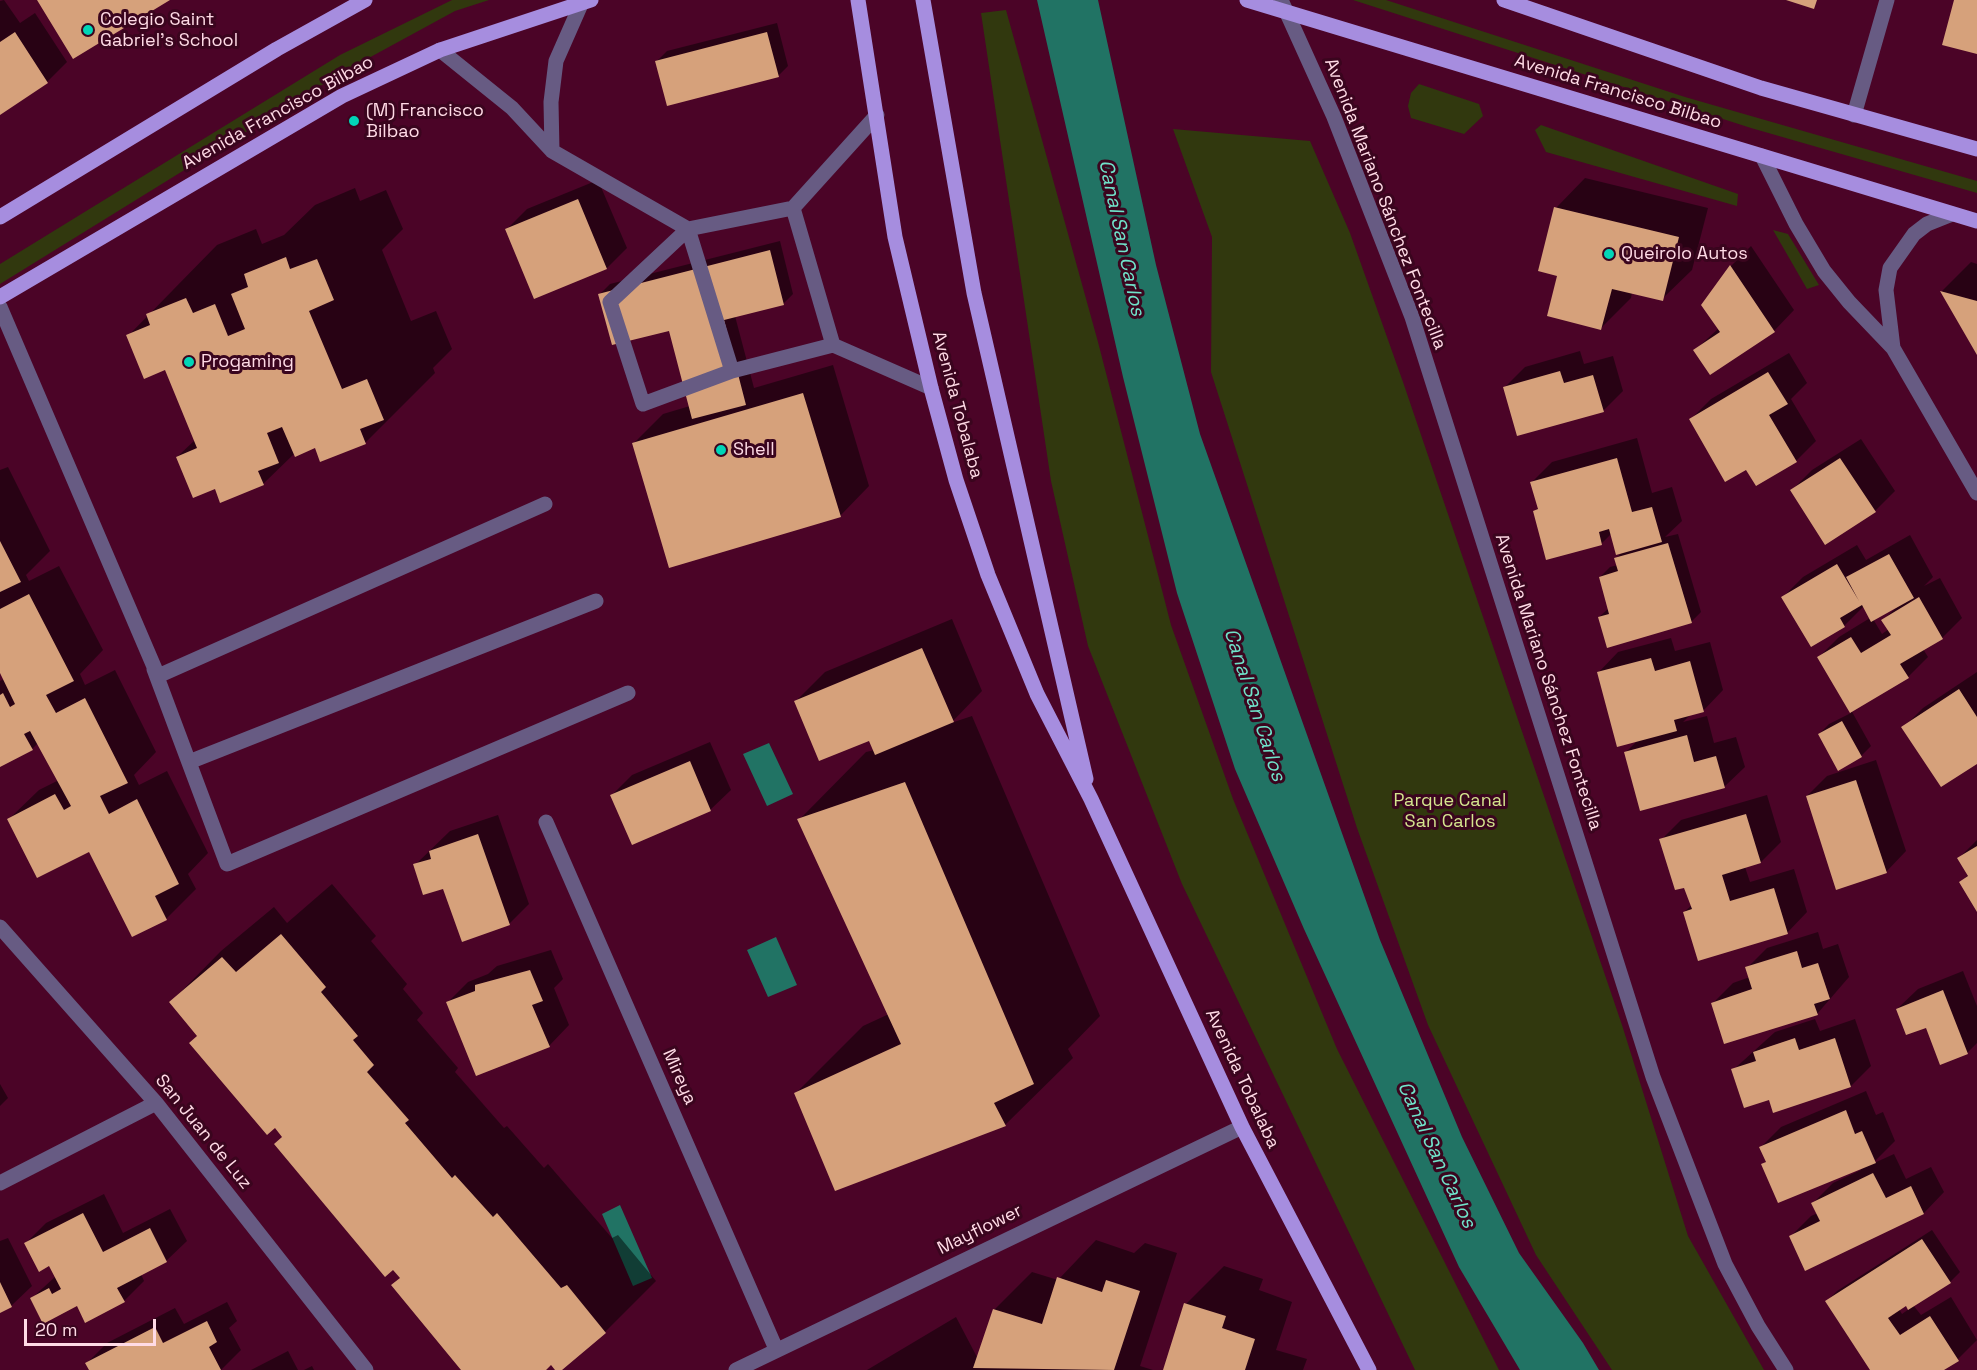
<!DOCTYPE html>
<html>
<head>
<meta charset="utf-8">
<style>
	body { margin:0 }
	#map { position:relative; width:1977px; height:1370px; overflow:hidden; background:#4b0427; font-family:"Space Grotesk",sans-serif }
	canvas { display:block }
	.scale { position:absolute; left:24px; top:1319px; width:132px; height:27px; box-sizing:border-box; border:3px solid #ffdbe6; border-top:0; padding-left:8px; font-size:18px; line-height:21px; white-space:nowrap; color:#ffdbe6; -webkit-text-stroke:4px #3a051e; paint-order:stroke }
</style>
</head>
<body>
<div id="map">
<canvas width="1977" height="1370"></canvas>
<div class="scale">20 m</div>
</div>
<script>
const g = document.querySelector('canvas').getContext('2d');
g.lineJoin = 'round';
function fill(path, color) {
  g.fillStyle = color;
  g.fill(path, 'evenodd');
}
function shape(rows) {
  const path = new Path2D();
  for (const r of rows) {
    path.moveTo(r[0], r[1]);
    for (let i = 2; i < r.length; i += 2) path.lineTo(r[i], r[i + 1]);
  }
  return path;
}
function stroke(path, color, width, dash) {
  g.strokeStyle = color;
  g.lineWidth = width;
  g.lineCap = dash ? 'butt' : 'round';
  g.setLineDash(dash || []);
  g.stroke(path);
}
function label(font, color, halo, rows, align = 'center') {
  g.font = font + ' "Space Grotesk",sans-serif';
  g.lineWidth = 6;
  g.setLineDash([]);
  g.textBaseline = 'middle';
  g.strokeStyle = halo;
  g.fillStyle = color;
  for (const [text, x, y, turn = 0] of rows) {
    g.save();
    g.translate(x, y);
    g.rotate((+turn || 0) * Math.PI / 180);
    g.textAlign = isNaN(turn) ? turn : align;
    if (halo) g.strokeText(text, 0, 0);
    g.fillText(text, 0, 0);
    g.restore();
  }
}
const green = shape([
	[452,0,489,0,455,11,343,72,0,284,0,264,340,55],
	[1353,0,1386,0,1685,97,1977,181,1977,193,1751,128],
	[1006,10,1098,342,1171,625,1233,799,1337,1049,1499,1370,1415,1370,1182,884,1088,646,1051,481,981,13],
	[1419,84,1479,104,1483,116,1464,134,1411,118,1408,106,1411,93],
	[1541,125,1738,194,1737,206,1546,152,1535,130],
	[1173,129,1310,141,1350,233,1403,382,1622,1025,1688,1236,1764,1370,1612,1370,1536,1255,1428,1025,1357,828,1211,372,1212,237],
	[1773,230,1788,234,1819,285,1807,289]
]);
const water = shape([
	[1037,0,1098,0,1156,265,1200,434,1380,940,1462,1137,1519,1253,1583,1343,1599,1370,1520,1370,1459,1267,1304,929,1235,769,1177,593,1123,377],
	[769,743,793,794,767,806,743,754],
	[776,937,797,985,768,997,747,950],
	[620,1205,652,1278,633,1286,602,1214]
]);
const shadow = shape([
	[4,0,20,23,35,13,67,62,47,82,0,113,0,1],
	[777,23,788,66,778,76,657,61,667,51],
	[1585,178,1708,208,1692,270,1662,299,1632,292,1631,298,1601,328,1559,275,1556,208],
	[598,180,627,248,607,268,535,298,507,229,527,209],
	[355,188,360,201,386,190,403,229,382,250,411,321,436,311,452,349,433,368,435,373,366,442,321,460,316,446,295,453,263,484,216,487,177,457,195,440,165,368,128,336,217,245,256,229,262,244,284,235,315,205],
	[780,241,793,294,783,304,735,316,754,388,833,365,869,486,840,516,633,444,663,414,690,406,670,329,600,294,610,284],
	[1751,246,1794,310,1774,331,1695,350,1719,328,1703,305,1731,266],
	[1971,262,1977,264,1977,352,1942,291],
	[1580,351,1584,364,1613,356,1623,391,1603,411,1505,387,1525,367],
	[1789,353,1807,383,1791,399,1816,441,1796,461,1747,468,1691,419,1711,399],
	[1637,438,1652,493,1672,487,1682,521,1665,537,1678,534,1701,612,1691,622,1599,617,1609,608,1600,577,1610,567,1618,565,1616,559,1622,552,1612,533,1602,543,1535,511,1539,507,1532,482,1552,462],
	[1861,439,1895,491,1875,511,1792,490,1812,470],
	[8,467,50,551,26,575,29,581,59,566,103,650,80,674,85,685,115,670,156,752,134,775,139,785,167,771,208,853,188,874,196,889,166,919,90,850,9,819,39,790,59,780,38,743,32,749,0,765,0,681,4,679,0,670,0,470],
	[1910,535,1933,577,1924,586,1940,578,1962,618,1942,638,1923,649,1928,657,1908,677,1851,710,1871,746,1861,756,1819,734,1829,724,1851,713,1819,657,1839,637,1870,618,1864,606,1844,626,1812,645,1783,597,1803,577,1857,545,1866,560],
	[1896,608,1883,620,1889,629,1882,634,1873,619],
	[952,619,982,691,951,723,972,716,1100,1016,1068,1049,1073,1058,1005,1125,796,1093,863,1026,889,1014,799,820,866,752,875,750,870,739,796,701,825,672],
	[1671,638,1675,651,1710,642,1723,690,1703,711,1692,713,1683,722,1707,716,1714,743,1736,737,1745,767,1724,787,1625,753,1639,739,1598,673,1618,652],
	[1977,672,1977,762,1903,728,1923,708],
	[710,742,731,790,710,810,612,795,632,775],
	[1876,760,1906,851,1886,872,1807,796,1827,776],
	[1767,795,1781,842,1761,862,1745,867,1750,882,1794,869,1807,912,1787,933,1684,912,1692,905,1685,886,1661,840,1681,820],
	[498,815,529,904,509,924,444,887,415,865,450,831],
	[1977,840,1977,908,1961,882,1969,874,1959,858],
	[332,884,376,936,371,941,407,984,403,989,423,1013,417,1020,458,1068,455,1072,504,1128,507,1126,544,1168,548,1164,612,1238,618,1235,656,1281,605,1332,559,1370,552,1363,543,1370,463,1370,401,1277,171,1002,221,951,274,907,287,923],
	[1818,932,1823,949,1838,944,1849,977,1817,1014,1713,1003,1733,983,1750,977,1747,968,1767,948],
	[551,950,563,979,554,988,569,1025,549,1046,448,1002,468,982,488,974,497,966],
	[1963,971,1977,1006,1977,1043,1967,1053,1897,1009,1918,989],
	[1815,1019,1820,1031,1855,1019,1871,1066,1851,1086,1733,1070,1775,1032],
	[0,1084,8,1098,0,1106],
	[1866,1091,1876,1115,1883,1112,1895,1141,1872,1164,1894,1154,1906,1179,1931,1167,1944,1192,1924,1213,1806,1269,1790,1237,1811,1216,1818,1213,1813,1203,1833,1183,1861,1170,1860,1168,1763,1164,1767,1161,1761,1147,1781,1127],
	[104,1194,123,1233,170,1209,187,1241,166,1261,141,1274,144,1281,124,1301,77,1304,32,1298,56,1276,50,1264,26,1243,46,1223],
	[1932,1230,1960,1272,1950,1282,1913,1305,1921,1315,1951,1297,1977,1340,1958,1359,1941,1370,1872,1370,1827,1301,1837,1291],
	[1906,1304,1909,1309,1902,1314,1899,1309],
	[8,1238,32,1286,11,1306,0,1312,0,1241],
	[1096,1240,1134,1253,1145,1243,1177,1253,1140,1366,1153,1370,867,1370,956,1317,978,1359,994,1310,1032,1272,1058,1280],
	[1224,1266,1263,1279,1259,1290,1292,1302,1276,1350,1307,1359,1303,1370,1164,1370,1186,1304],
	[227,1302,237,1321,229,1328,241,1350,221,1370,90,1370,87,1363,107,1343,175,1308,184,1324],
	[288,1351,298,1370,251,1370],
	[312,1366,314,1370,304,1370]
]);
const building = shape([
	[37,0,170,0,73,59],
	[1786,0,1817,0,1814,9],
	[1954,0,1977,0,1977,54,1942,45],
	[15,32,48,83,0,115,0,42],
	[767,32,779,77,667,106,655,61],
	[578,199,607,269,534,299,505,229],
	[1554,207,1679,237,1663,301,1612,289,1601,330,1547,316,1557,276,1538,271],
	[770,250,784,305,724,320,746,405,692,419,669,331,612,345,598,294],
	[286,257,290,269,317,259,334,300,309,311,342,389,367,379,384,420,360,429,366,444,320,462,315,448,295,457,282,427,267,433,279,463,258,471,264,485,220,503,215,489,193,498,176,457,197,448,165,370,144,379,126,335,150,325,146,314,186,298,193,313,215,304,228,336,245,329,231,294,248,287,244,274],
	[1730,265,1775,332,1710,375,1693,350,1720,332,1701,305],
	[1940,291,1977,301,1977,355],
	[1560,371,1564,383,1593,375,1604,412,1517,436,1503,387],
	[1768,372,1788,404,1769,415,1797,462,1756,486,1746,470,1725,482,1689,419],
	[803,393,841,517,669,568,632,443],
	[1617,458,1632,512,1652,507,1662,542,1616,555,1609,529,1599,532,1602,545,1546,560,1533,511,1538,509,1530,482],
	[1840,458,1876,512,1825,545,1790,490],
	[0,541,21,582,0,592],
	[1668,543,1692,623,1607,648,1598,617,1609,614,1599,577,1618,571,1614,558],
	[1889,554,1914,598,1871,622,1862,605,1840,618,1845,627,1811,647,1781,597,1837,564,1859,601,1846,577],
	[29,594,74,681,46,695,56,713,85,698,128,783,100,796,109,814,137,799,179,884,155,896,167,920,132,937,89,852,37,878,7,819,55,794,64,810,71,806,30,731,24,734,33,750,0,767,0,695,3,693,10,707,15,704,0,673,0,609],
	[1919,597,1943,639,1900,664,1909,678,1850,713,1817,657,1851,637,1861,653,1891,635,1881,620],
	[922,648,954,722,875,755,869,741,819,761,794,701],
	[1651,658,1655,671,1690,661,1704,712,1674,720,1677,731,1617,747,1597,672],
	[1959,689,1977,717,1977,764,1941,787,1901,727],
	[1842,721,1862,757,1838,771,1818,734],
	[1687,735,1694,762,1716,756,1725,788,1640,811,1624,752],
	[690,761,711,811,632,845,610,795],
	[1856,780,1887,873,1836,890,1806,796],
	[905,782,1034,1084,994,1103,1006,1126,835,1191,794,1093,901,1044,797,819],
	[1746,814,1761,863,1722,875,1730,901,1774,888,1788,934,1698,961,1683,912,1692,909,1684,888,1675,890,1659,839],
	[478,834,510,925,462,942,443,889,423,895,413,864,431,859,429,851],
	[1977,846,1977,912,1959,882,1968,876,1957,858],
	[281,934,326,987,321,992,358,1036,353,1040,374,1065,367,1072,409,1120,405,1123,452,1178,455,1175,493,1217,497,1213,561,1288,567,1285,606,1333,562,1370,555,1370,551,1365,546,1370,461,1370,391,1285,400,1278,393,1270,385,1277,274,1144,282,1137,275,1128,267,1135,189,1043,197,1036,169,1002,222,957,236,972],
	[1797,951,1802,968,1818,963,1830,999,1814,1004,1818,1015,1724,1044,1711,1003,1752,989,1745,967],
	[530,970,543,1001,532,1005,550,1047,476,1076,446,1002,475,991,475,985],
	[1943,990,1968,1054,1940,1065,1926,1028,1906,1035,1896,1009],
	[1795,1038,1799,1050,1835,1038,1851,1087,1773,1113,1769,1100,1744,1108,1731,1069,1756,1061,1753,1052],
	[1846,1110,1855,1134,1862,1131,1876,1163,1778,1203,1761,1164,1766,1162,1759,1147],
	[1873,1173,1886,1198,1911,1186,1924,1214,1805,1271,1789,1236,1820,1221,1811,1203],
	[83,1213,103,1252,150,1228,167,1262,117,1288,125,1302,85,1323,77,1306,43,1324,30,1298,49,1288,52,1294,61,1289,49,1266,39,1272,24,1243],
	[1922,1239,1951,1283,1908,1310,1906,1306,1888,1318,1900,1335,1930,1316,1959,1361,1944,1370,1870,1370,1825,1301],
	[1057,1277,1102,1292,1106,1280,1140,1291,1114,1370,973,1368,993,1309,1042,1324],
	[0,1282,12,1307,0,1313],
	[1184,1303,1226,1316,1222,1328,1255,1339,1245,1370,1163,1370],
	[207,1321,217,1342,209,1347,221,1370,89,1370,85,1363,155,1327,163,1343]
]);
const minor = shape([
	[1281,0,1334,117,1412,317,1653,1077,1725,1264,1758,1326,1786,1370],
	[440,50,512,108,552,151,688,229,732,371,833,345,793,208,688,229,610,302,643,404,732,371],
	[1854,115,1887,0],
	[552,151,551,102,556,61,582,2],
	[1762,156,1796,224,1824,271,1849,302,1893,348,1977,493],
	[793,208,877,115],
	[0,307,158,676,545,504],
	[833,345,931,388],
	[1893,348,1886,290,1890,268,1914,234,1927,224,1952,214],
	[154,669,227,864,628,693],
	[189,762,596,601],
	[546,822,776,1349],
	[0,927,156,1103,366,1370],
	[0,1183,156,1103],
	[736,1370,1242,1127]
]);
const major = shape([
	[858,0,895,237,931,388,956,480,988,575,1037,694,1091,799,1242,1127,1369,1370],
	[923,0,974,293,1086,779],
	[1247,0,1977,221],
	[1504,0,1761,88,1977,149],
	[0,217,277,49,365,0],
	[0,297,342,96,440,50,591,0]
]);
const markers = [
	[88,30,6,"#01d5b7"],
	[354,121,6,"#01d5b7"],
	[1609,254,6,"#01d5b7"],
	[189,362,6,"#01d5b7"],
	[721,450,6,"#01d5b7"]
];
const poiNames = [
	["Colegio Saint",100,20],
	["Gabriel's School",100,41],
	["(M) Francisco",366,111],
	["Bilbao",366,132],
	["Queirolo Autos",1621,254],
	["Progaming",201,362],
	["Shell",733,450]
];
const streetNames = [
	["Avenida Francisco Bilbao",1618,92,17],
	["Avenida Francisco Bilbao",278,113,-29],
	["Avenida Mariano Sánchez Fontecilla",1385,204,69],
	["Avenida Tobalaba",957,405,75],
	["Avenida Mariano Sánchez Fontecilla",1548,682,72],
	["Mireya",679,1077,66],
	["Avenida Tobalaba",1242,1079,65],
	["San Juan de Luz",203,1132,51],
	["Mayflower",980,1230,-26]
];
const parkNames = [
	["Parque Canal",1450,801],
	["San Carlos",1450,822]
];
const waterNames = [
	["Canal San Carlos",1121,238,78],
	["Canal San Carlos",1254,705,72],
	["Canal San Carlos",1436,1155,65]
];
fill(green, '#31380e');
fill(water, '#217364');
fill(shadow, '#0007');
fill(building, '#d6a17b');
stroke(minor, '#675b83', 15);
stroke(major, '#a68ddf', 15);
for (const [x, y, r, color] of markers) {
  const dot = new Path2D();
  dot.arc(x, y, r, 0, 2 * Math.PI);
  g.fillStyle = color;
  g.fill(dot);
  stroke(dot, '#3a051e', 2);
}
label('18px', '#ffdbe6', '#3a051e', poiNames, 'left');
label('18px', '#ffdbe6', '#3a051e', streetNames);
label('18px', '#d4e58e', '#3a051e', parkNames);
label('italic 20px', '#70e3ca', '#3a051e', waterNames);
</script>
</body>
</html>
